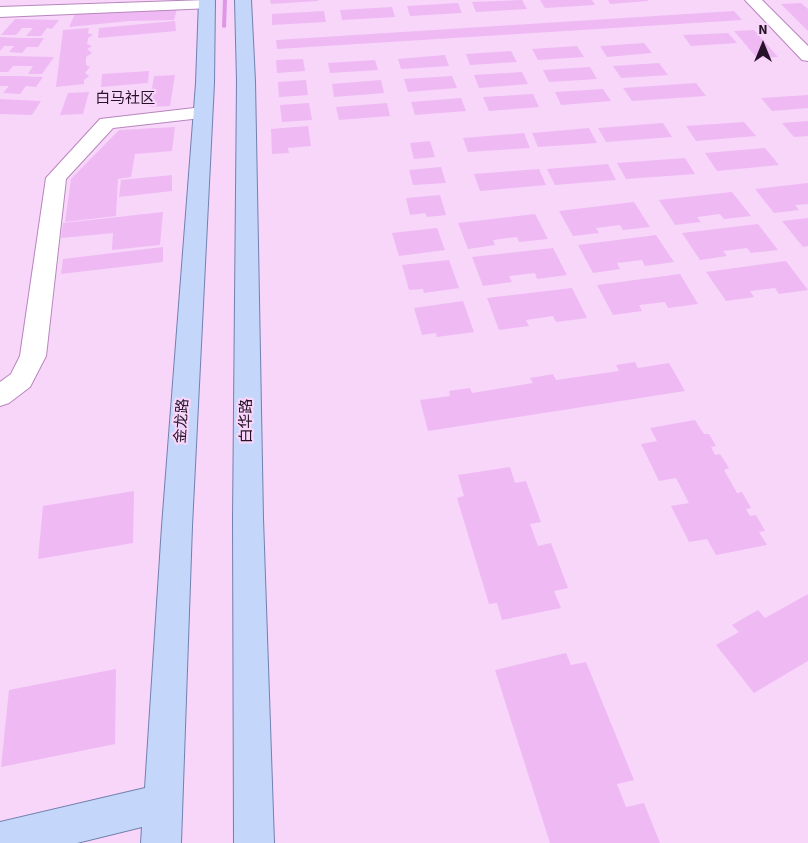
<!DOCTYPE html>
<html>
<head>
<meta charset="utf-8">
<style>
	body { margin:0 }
	#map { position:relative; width:808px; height:843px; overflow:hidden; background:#f7d6fa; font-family:"Source Sans 3",sans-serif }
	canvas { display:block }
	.north { position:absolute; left:738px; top:20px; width:50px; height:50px; -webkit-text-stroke:4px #f7d6fa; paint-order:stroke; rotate:0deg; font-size:14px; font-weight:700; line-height:20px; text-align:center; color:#271329 }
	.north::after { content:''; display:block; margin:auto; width:18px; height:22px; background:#271329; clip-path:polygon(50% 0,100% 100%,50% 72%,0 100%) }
</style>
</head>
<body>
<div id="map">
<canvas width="808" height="843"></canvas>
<div class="north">N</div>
</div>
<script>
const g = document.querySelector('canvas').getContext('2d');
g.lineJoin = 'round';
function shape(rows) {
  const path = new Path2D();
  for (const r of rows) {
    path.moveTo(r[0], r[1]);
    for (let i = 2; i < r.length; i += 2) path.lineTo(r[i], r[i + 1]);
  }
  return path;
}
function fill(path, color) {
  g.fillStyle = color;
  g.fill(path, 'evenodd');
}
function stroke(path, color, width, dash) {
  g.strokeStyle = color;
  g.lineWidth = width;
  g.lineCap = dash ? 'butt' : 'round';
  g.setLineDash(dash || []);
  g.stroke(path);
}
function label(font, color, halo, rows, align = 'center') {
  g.font = font + ' "Source Sans 3","Noto Sans SC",sans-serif';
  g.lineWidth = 4.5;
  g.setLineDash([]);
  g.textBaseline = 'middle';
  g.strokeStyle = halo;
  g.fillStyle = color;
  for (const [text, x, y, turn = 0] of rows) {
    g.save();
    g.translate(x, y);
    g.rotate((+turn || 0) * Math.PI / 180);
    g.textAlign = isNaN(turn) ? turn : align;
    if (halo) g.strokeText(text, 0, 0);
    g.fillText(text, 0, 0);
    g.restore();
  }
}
const stream = shape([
	[223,0,227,0,226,27,224,28,222,27,223,0]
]);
const building = shape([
	[270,0,318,0,318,1,271,4],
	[522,0,527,9,476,12,472,2],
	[540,0,592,0,595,5,545,8],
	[608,0,647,0,648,1,610,4],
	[458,3,462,13,410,16,407,6],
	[801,3,808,9,808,31,781,4],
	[392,7,395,17,342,20,340,10],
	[177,9,174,20,129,21,69,27,76,12],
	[324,11,326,22,272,25,272,14],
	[734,11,742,20,277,49,276,40],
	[15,19,59,20,52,29,47,28,41,36,26,36,33,28,22,28,16,35,1,35],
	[175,21,176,31,98,38,99,28],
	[89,28,88,33,93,35,88,38,87,44,92,46,87,49,92,53,86,57,86,65,90,67,85,73,89,76,84,80,84,84,56,87,63,30],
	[754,30,778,57,757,58,734,31],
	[728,33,737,43,691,46,683,35],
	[0,37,21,38,44,38,38,47,27,47,22,53,9,52,14,46,4,46,0,51],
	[644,43,652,53,607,57,600,46],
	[577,46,584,57,538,60,532,49],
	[511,51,517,62,470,65,466,54],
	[445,55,449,66,401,69,398,59],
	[0,56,7,56,54,57,42,74,28,74,33,66,13,66,8,72,0,72],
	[303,59,305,71,277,73,276,60],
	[375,60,378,70,330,73,328,63],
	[659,63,668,75,621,78,613,66],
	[590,67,597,79,549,82,543,70],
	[149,71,148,83,101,87,102,74],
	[522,72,528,84,479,88,474,75],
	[175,75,170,106,149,107,154,76],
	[0,76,16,76,43,77,36,87,26,86,20,94,3,93,9,86,0,86],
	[452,76,457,88,408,92,404,79],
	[306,80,308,95,279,97,278,82],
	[381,80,384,93,334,97,332,84],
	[696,83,706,96,632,101,623,88],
	[603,89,611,101,561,105,555,92],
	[89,92,83,114,60,115,68,93],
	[533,94,539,107,489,111,483,97],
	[808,95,808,108,772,111,761,98],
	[461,98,466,111,415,115,411,102],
	[0,99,41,101,32,115,0,114],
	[309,103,312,120,282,122,280,105],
	[387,103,390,116,339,120,336,107],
	[808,121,808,136,794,137,782,123],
	[744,122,756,136,696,141,686,126],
	[663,123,672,137,606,142,598,128],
	[308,126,311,146,288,148,289,153,272,154,271,129],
	[175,127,172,151,135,154,131,177,118,179,116,216,65,222,71,179,119,130],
	[589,128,597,143,538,147,532,133],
	[524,133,530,148,468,152,463,138],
	[430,141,435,157,414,159,410,143],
	[765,148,779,165,717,171,705,153],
	[685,158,695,174,626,179,617,163],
	[608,164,616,180,555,185,547,169],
	[441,167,446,183,413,185,409,170],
	[539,169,546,185,480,191,474,174],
	[172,175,172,191,119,197,121,180],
	[808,183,808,204,795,205,799,210,774,213,755,189],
	[732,192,751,216,724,219,720,214,697,217,701,222,675,225,659,200],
	[440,195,446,215,427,217,425,213,410,215,406,198],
	[634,202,650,227,623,230,620,225,596,228,599,233,573,236,559,211],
	[163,212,160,245,112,250,113,233,61,238,63,223],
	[535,214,548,239,519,242,517,237,493,240,495,245,468,249,458,223],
	[808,218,808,246,803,247,782,221],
	[758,224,778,250,751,253,747,248,723,251,727,256,700,260,682,233],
	[437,228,445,250,399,256,392,233],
	[656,235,674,262,645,266,642,260,617,263,620,269,593,273,578,245],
	[163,247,163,262,61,274,63,259],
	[553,248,567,275,537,279,535,273,509,276,512,282,483,286,472,257],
	[449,260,459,288,424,293,423,289,409,290,402,265],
	[786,261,808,290,779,294,775,288,750,291,754,297,726,301,706,272],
	[680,274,698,304,668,308,665,302,639,305,642,311,613,315,597,285],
	[572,288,587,318,556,322,553,316,526,320,529,326,499,330,487,298],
	[463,301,474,332,437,337,436,333,422,335,414,308],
	[635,362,638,368,669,363,685,391,428,431,420,400,450,396,449,391,470,388,472,393,533,383,530,378,553,374,556,380,619,371,616,365],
	[695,420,704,434,709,434,716,446,711,447,715,455,720,454,729,468,724,470,737,493,742,492,751,508,746,509,750,516,756,515,765,531,759,532,767,545,716,555,707,539,689,542,671,506,689,503,676,478,659,481,641,444,657,441,650,428],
	[510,467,515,483,526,481,541,522,530,524,538,546,551,543,568,588,554,591,561,608,502,620,497,603,489,604,457,498,464,496,458,475],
	[134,491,133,543,38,559,43,506],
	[808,594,808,661,754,693,716,645,739,632,732,625,758,610,765,618],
	[566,653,571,665,586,662,634,780,617,784,626,807,644,803,660,843,550,843,495,670],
	[116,669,115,744,1,767,9,690]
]);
const minor = shape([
	[207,0,215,5,212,8,0,17,0,7,207,0],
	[745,0,762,0,808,46,808,61,802,60,745,0],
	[203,107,210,109,212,113,210,117,113,128,66,179,46,356,30,387,9,403,0,406,0,382,11,374,20,356,46,178,100,119,203,107]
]);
const major = shape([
	[199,0,215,0,214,83,192,526,181,843,141,843,142,827,77,843,0,843,0,822,145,788,162,526,196,83,199,0],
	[235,0,251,0,255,81,263,518,274,843,234,843,233,518,237,81,235,0]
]);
const farQuarternames = [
	["白马社区",125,100]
];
const streetNames = [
	["金龙路",183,421,-86],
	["白华路",248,421,-90]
];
fill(stream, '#dd97e5');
fill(building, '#efb9f4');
stroke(minor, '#b985be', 2);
stroke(major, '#7380ae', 2);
fill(minor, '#fff');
fill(major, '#c4d6fa');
label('15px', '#271329', '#f7d6fa', farQuarternames);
label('15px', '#271329', '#f7d6fa', streetNames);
</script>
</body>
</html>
